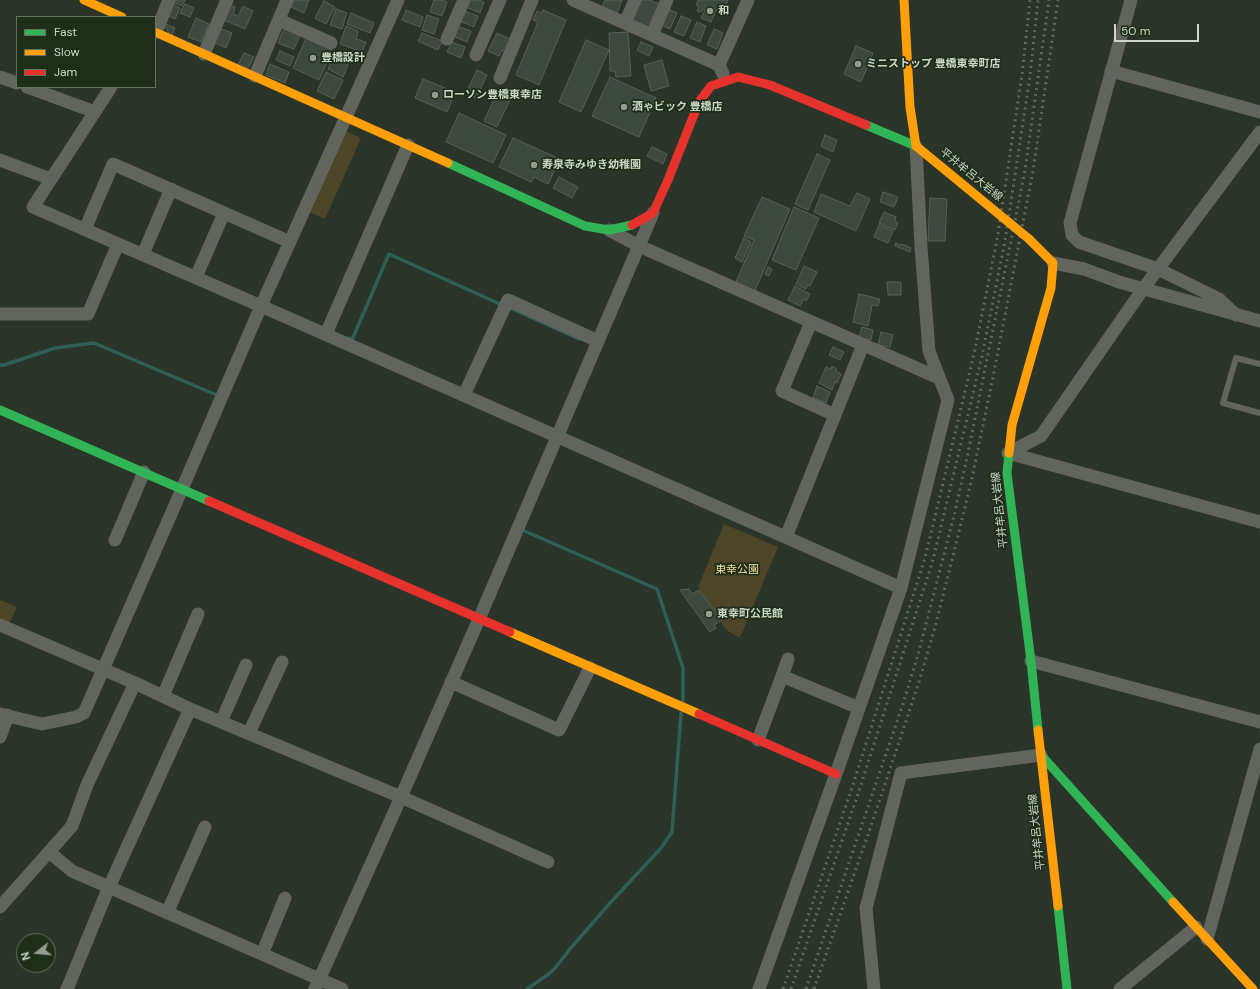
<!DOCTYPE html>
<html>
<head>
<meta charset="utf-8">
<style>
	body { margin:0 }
	#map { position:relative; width:1260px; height:989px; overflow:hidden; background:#2b3428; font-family:"DM Sans",sans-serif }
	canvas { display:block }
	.legend { position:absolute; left:16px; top:16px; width:140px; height:72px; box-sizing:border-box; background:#1e2e19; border:1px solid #64715f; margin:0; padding:5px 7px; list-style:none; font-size:12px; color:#ccd6c8 }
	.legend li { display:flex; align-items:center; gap:8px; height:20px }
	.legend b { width:20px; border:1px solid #64715f }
	.north { position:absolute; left:16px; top:933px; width:40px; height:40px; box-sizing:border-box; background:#1e2e19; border:1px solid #64715f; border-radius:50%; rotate:253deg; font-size:11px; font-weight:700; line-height:16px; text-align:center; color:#ccd6c8 }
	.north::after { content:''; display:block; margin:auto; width:14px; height:18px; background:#949d90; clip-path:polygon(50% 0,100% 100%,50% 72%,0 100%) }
	.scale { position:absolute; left:1114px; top:24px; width:85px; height:18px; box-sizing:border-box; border:2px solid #ccd6c8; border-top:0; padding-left:5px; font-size:12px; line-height:14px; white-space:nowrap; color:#ccd6c8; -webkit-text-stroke:3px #1e2e19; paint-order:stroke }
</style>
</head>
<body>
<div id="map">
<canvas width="1260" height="989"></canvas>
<ul class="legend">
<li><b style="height:5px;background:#30b455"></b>Fast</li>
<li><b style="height:5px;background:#ff9f0a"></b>Slow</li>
<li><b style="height:5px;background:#e5322d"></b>Jam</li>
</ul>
<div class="north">N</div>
<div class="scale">50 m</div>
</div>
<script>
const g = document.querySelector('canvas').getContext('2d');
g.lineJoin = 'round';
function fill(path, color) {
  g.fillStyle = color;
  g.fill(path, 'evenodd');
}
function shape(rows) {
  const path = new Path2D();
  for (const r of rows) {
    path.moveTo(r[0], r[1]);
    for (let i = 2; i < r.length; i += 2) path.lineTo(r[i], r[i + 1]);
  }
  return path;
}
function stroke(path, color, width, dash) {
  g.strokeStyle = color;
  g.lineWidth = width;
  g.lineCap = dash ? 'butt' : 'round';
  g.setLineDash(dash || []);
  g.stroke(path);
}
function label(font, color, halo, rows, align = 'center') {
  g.font = font + ' "DM Sans","Noto Sans JP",sans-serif';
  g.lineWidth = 3.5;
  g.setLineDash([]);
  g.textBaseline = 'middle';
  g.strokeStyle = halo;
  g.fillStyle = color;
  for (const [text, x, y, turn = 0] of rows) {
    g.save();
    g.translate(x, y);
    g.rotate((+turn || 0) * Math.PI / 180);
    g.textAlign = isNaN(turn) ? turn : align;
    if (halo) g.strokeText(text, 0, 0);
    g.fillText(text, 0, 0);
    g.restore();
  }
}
const green = shape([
	[345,131,361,138,325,219,309,212],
	[724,524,778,547,740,638,726,630,698,587],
	[0,600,17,607,9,624,0,619]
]);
const stream = shape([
	[508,307,579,339],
	[349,338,352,340,389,254,502,305],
	[0,365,4,365,55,348,94,343,219,396],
	[520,529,657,589,683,668,683,701],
	[527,989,549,974,556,967,570,949,611,902,661,848,672,832,681,713]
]);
const building = shape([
	[171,0,185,0,182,6,171,1,171,0],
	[294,0,309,0,304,13,291,7,294,0],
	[434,0,442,0,447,2,442,16,430,12,434,0],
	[469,0,479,0,484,2,480,13,466,7,469,0],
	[605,0,622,0,617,13,602,7,605,0],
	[641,0,650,0,659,4,649,27,632,20,641,0],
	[698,0,728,0,723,13,716,10,711,22,701,18,705,10,703,9,701,12,697,11,699,6,696,5,698,0],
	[324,1,335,7,326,24,315,18,324,1],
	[171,3,180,8,175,19,166,15,171,3],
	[185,4,194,8,190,17,180,13,185,4],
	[230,5,235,7,233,14,238,16,243,6,253,11,245,29,224,20,230,5],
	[336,9,347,13,342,29,330,25,336,9],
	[668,9,677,13,670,29,661,25,668,9],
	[406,10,423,17,420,27,402,20,406,10],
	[543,10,566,20,539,85,516,75,538,22,533,20,537,11,542,13,543,10],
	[464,11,478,16,474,27,460,21,464,11],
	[351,13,374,23,370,33,347,24,351,13],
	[427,15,439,19,434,34,422,30,427,15],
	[681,16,691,20,684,36,674,32,681,16],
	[196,18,209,24,201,42,188,37,196,18],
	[697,22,706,26,700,42,690,38,697,22],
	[163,23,175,28,171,37,163,23],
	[285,26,301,33,294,49,278,43,285,26],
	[346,26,358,31,356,39,366,42,362,52,340,44,346,26],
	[457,26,471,31,467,42,453,36,457,26],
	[219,28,232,33,226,48,213,42,219,28],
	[714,29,723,33,717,49,707,45,714,29],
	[628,32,631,76,616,77,615,71,610,71,609,33,628,32],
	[422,33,442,41,438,50,418,41,422,33],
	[497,33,512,40,507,52,502,50,499,56,488,51,497,33],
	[307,36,333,48,319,80,293,68,307,36],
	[586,40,609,50,581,112,559,102,586,40],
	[452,42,465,47,461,58,447,52,452,42],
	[641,42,653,47,649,56,637,50,641,42],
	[856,46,873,53,861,82,844,74,856,46],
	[280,51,294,57,290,66,276,60,280,51],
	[244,53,254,57,247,70,237,66,244,53],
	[333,58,348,65,343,77,328,69,333,58],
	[662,60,669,86,651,91,644,65,662,60],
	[270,64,289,72,285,83,266,75,270,64],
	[477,70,487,75,476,98,466,93,477,70],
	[326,72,343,80,334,99,317,91,326,72],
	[610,77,656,98,639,137,592,116,610,77],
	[423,79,455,92,447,112,415,98,423,79],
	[497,93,510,100,497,127,484,121,497,93],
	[459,113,506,135,493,163,446,142,459,113],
	[825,135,837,140,833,152,821,146,825,135],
	[513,138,560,159,548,184,534,177,531,182,499,167,513,138],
	[652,147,667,154,663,164,647,156,652,147],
	[817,154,830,160,808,210,795,204,817,154],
	[559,177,578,187,572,198,553,188,559,177],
	[883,192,898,197,894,207,880,202,883,192],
	[857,193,870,199,856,231,814,212,821,194,850,206,857,193],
	[762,197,790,209,754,293,735,284,754,240,744,236,762,197],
	[930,198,947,199,945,241,928,241,930,198],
	[794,207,819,218,796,270,772,260,794,207],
	[884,212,896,217,895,221,898,223,895,230,879,223,884,212],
	[879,225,893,231,888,243,874,237,879,225],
	[744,238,751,242,742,262,735,258,744,238],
	[896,243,900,245,902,244,911,248,910,252,895,246,896,243],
	[804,266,817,272,810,286,808,285,806,289,796,284,804,266],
	[768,267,772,269,769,276,765,274,768,267],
	[887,282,901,282,901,295,888,295,887,282],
	[795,286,810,294,806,301,804,299,800,306,788,300,795,286],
	[859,294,880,299,878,306,872,305,868,326,853,322,859,294],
	[862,327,873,330,871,340,859,337,862,327],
	[881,332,893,335,890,347,878,345,881,332],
	[833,347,844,352,840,360,829,355,833,347],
	[832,366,837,369,836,371,841,374,837,383,835,382,832,390,819,383,826,367,831,369,832,366],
	[817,386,830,392,826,403,813,398,817,386],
	[689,589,692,594,699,590,714,610,717,608,725,618,714,625,716,628,710,632,680,590,689,589]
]);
const lane = shape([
	[1260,364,1236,358,1223,403,1260,413]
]);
const street = shape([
	[573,0,719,65],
	[1131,0,1070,223,1072,235,1079,242,1158,269,1219,299,1236,315],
	[279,20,331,43],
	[625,23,635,0],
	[156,32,169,0],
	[652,35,667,0],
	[447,39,464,0],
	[204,54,227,0],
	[476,55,500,0],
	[1111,71,1260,112],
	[723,74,719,65,748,0],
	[255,76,287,0],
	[0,77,17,83],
	[500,78,532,0],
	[27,87,95,112],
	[111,87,33,207,261,306,901,588],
	[0,160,51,179],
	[85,229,113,164,290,242],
	[609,230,639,246,939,378],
	[143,254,171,189],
	[1053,263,1084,269,1119,282,1260,321],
	[196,277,224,213],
	[0,314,88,314,118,244],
	[811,322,782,391,835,415],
	[326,334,408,145],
	[464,395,508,300,598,341],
	[1008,453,1041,436,1143,289,1260,132],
	[1008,453,1260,522],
	[786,537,863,345],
	[115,540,144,472],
	[0,625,135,683,190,709,401,797,548,862],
	[1031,661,1260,722],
	[782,676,788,659],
	[451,682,559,730,590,668],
	[163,696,198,614],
	[0,714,42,724,76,717,84,713,182,489,261,306,346,117,398,0],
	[221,722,246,665],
	[249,733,282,662],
	[0,737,8,715],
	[758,740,782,676,859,708],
	[49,852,72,871,342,989],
	[0,907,72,826,87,785,135,683],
	[167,913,205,827],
	[1207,939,1260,749],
	[262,954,285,898],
	[67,989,109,887,190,709],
	[315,989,401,797,479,619,653,213],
	[759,989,836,774,901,588,948,400,929,351,921,247,916,146],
	[874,989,866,908,901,773,1041,755],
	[1120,989,1196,927]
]);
const fast = shape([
	[866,125,916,146],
	[448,163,585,226,609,230,632,225],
	[0,410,209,501],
	[1009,453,1007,473,1031,661,1038,730],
	[1041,755,1173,902],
	[1058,906,1067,989]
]);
const slow = shape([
	[84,0,122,17],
	[904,0,910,107,916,146],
	[155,32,448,163],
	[1009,453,1012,425,1051,288,1053,263,1029,239],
	[510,632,699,714],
	[1038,730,1058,906],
	[1173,902,1253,989]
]);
const jam = shape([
	[632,225,653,213,668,180,699,102,711,86,738,77,770,85,866,125],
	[209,501,510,632],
	[699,714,836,774]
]);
const rail = shape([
	[783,989,851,791,925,558,974,354,997,240,1022,75,1030,0],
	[791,989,858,794,933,560,982,356,1005,241,1030,76,1038,0],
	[806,989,903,704,919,651,955,512,968,453,1019,201,1025,170,1049,0],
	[814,989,871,826,919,682,935,627,954,552,972,478,992,382,1033,171,1058,0]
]);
const slowBridge = shape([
	[916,146,1029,239]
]);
const markers = [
	[710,11,4,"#949d90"],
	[313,58,4,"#949d90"],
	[858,64,4,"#949d90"],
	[435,95,4,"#949d90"],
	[624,107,4,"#949d90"],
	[534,165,4,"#949d90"],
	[709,614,4,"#949d90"]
];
const poiNames = [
	["和",718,11],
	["豊橋設計",321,58],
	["ミニストップ 豊橋東幸町店",866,64],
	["ローソン豊橋東幸店",443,95],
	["酒ゃビック 豊橋店",632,107],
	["寿泉寺みゆき幼稚園",542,165],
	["東幸町公民館",717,614]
];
const streetNames = [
	["平井牟呂大岩線",971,175,39],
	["平井牟呂大岩線",1000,510,-96],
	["平井牟呂大岩線",1037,832,-96]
];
const parkNames = [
	["東幸公園",737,570]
];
fill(green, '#4c4528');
stroke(stream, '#2e6057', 3.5);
fill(building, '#3d483e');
stroke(building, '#566057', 1);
stroke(lane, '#62645e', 6);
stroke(street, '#62645e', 13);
stroke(fast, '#30b455', 9);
stroke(slow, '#ff9f0a', 9);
stroke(jam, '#e5322d', 9);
stroke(rail, '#646761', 3, [2, 4]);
stroke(slowBridge, '#ff9f0a', 9);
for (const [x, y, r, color] of markers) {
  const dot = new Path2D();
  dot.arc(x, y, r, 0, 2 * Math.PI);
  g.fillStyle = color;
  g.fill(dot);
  stroke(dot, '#1e2e19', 1.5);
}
label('bold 11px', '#ccd6c8', '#1e2e19', poiNames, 'left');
label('11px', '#ccd6c8', '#1e2e19', streetNames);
label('11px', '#f1de99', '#1e2e19', parkNames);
</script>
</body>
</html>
